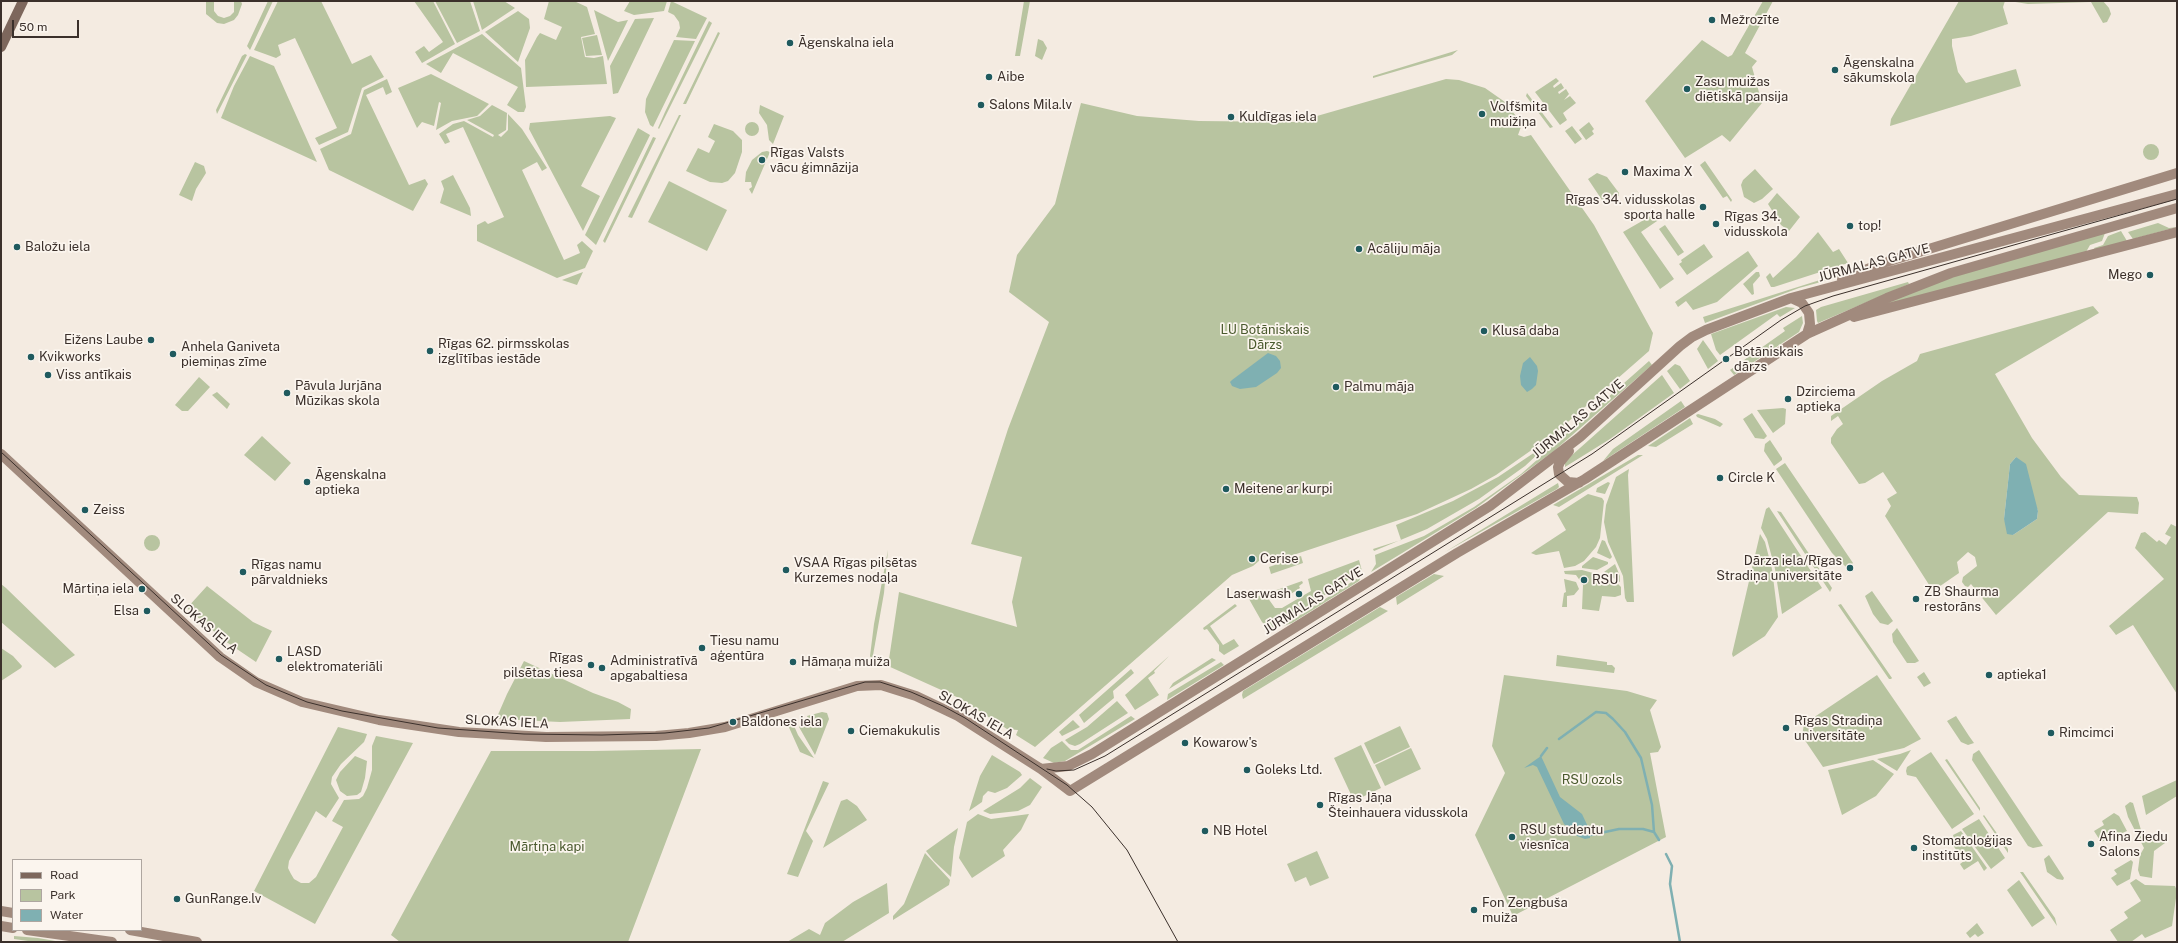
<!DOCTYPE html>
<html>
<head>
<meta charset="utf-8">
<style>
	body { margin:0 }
	#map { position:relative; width:2178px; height:943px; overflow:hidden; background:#f4ebe1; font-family:"Public Sans",sans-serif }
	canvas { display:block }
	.frame { position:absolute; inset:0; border:2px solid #3b302b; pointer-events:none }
	.legend { position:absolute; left:12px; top:859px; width:130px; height:72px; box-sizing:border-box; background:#fbf5ee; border:1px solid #aea6a0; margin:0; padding:5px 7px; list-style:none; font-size:12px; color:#3b302b }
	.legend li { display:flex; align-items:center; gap:8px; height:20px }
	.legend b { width:20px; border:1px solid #aea6a0 }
	.scale { position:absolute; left:12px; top:20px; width:67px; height:18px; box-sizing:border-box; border:2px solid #3b302b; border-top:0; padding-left:5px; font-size:12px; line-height:14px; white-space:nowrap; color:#3b302b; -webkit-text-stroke:3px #fbf5ee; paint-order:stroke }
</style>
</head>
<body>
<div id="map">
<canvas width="2178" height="943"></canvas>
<div class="frame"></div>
<ul class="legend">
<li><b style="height:5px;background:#7d675c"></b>Road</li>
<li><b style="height:11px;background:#b8c4a0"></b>Park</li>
<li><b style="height:11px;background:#7fb0b2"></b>Water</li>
</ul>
<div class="scale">50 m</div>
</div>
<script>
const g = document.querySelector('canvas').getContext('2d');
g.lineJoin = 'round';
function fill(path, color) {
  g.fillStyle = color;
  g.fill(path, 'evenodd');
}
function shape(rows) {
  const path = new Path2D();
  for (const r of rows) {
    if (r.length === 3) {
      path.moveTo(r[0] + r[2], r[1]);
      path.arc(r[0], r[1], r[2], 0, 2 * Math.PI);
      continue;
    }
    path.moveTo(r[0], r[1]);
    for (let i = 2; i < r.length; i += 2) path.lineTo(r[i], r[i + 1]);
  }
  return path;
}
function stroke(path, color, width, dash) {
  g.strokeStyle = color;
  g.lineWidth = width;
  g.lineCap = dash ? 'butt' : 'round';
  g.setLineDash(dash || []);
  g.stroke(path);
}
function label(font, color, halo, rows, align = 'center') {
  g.font = font + ' "Public Sans",sans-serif';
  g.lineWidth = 3.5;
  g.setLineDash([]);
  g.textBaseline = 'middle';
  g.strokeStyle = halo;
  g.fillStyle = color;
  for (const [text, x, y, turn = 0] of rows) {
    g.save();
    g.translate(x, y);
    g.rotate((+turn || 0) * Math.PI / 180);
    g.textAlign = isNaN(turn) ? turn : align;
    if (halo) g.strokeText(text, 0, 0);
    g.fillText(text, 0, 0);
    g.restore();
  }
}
const green = shape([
	[206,1,214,1,214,11,218,16,224,18,230,16,234,12,234,1,241,1,242,4,238,15,234,20,224,24,217,23,206,14],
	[268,1,273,1,250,50,247,46],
	[278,1,321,1,352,64,371,55,384,77,362,88,348,132,319,145,315,138,337,128,295,38,278,45,281,55,276,58,254,50],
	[414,1,433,1,455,44,422,63,415,52,424,46,429,52,443,42],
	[435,1,470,1,480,31,457,43],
	[473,1,504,1,515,8,482,30],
	[549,1,574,1,587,7,595,34,581,37,585,57,594,58,603,56,607,84,526,87,525,60,537,37,540,33,556,40,562,27,544,19],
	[630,1,667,1,664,11,634,15,624,11],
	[671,1,707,18,696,39,676,37,680,28,679,22,674,15,668,12],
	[1024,1,1030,1,1020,56,1015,56],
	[1763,1,1773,1,1745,53,1757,61,1752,67,1762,103,1730,142,1722,135,1685,158,1645,101,1702,40,1728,57,1732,55],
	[1959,1,2005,1,2003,7,2008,24,1971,36,1952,39,1952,46,1958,72,1966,83,2016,69,2021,86,1890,126,1891,119],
	[2009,1,2103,1,2109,8,2111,14,2107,22,2103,23,2091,2,2028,4],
	[594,10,618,22,628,20,608,61],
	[518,11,529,19,530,28,518,62,485,32],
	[654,18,618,93,613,94,610,66,635,19],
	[709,21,712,23,659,129,658,128,665,112],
	[718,32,720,33,686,104,683,104],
	[482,34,521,68,526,107,524,112,518,112,507,105,518,87,453,53,441,73,426,64],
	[597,35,602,55,586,56,582,38],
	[1038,39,1043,41,1047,48,1042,60,1035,56],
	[674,40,695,41,653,127,650,125,645,112,646,99],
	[1458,50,1452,55,1373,78,1373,76],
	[245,54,247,55,217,114,216,110,242,56],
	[250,56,274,66,317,162,221,118,234,86],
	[431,74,439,78,489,104,477,116,452,121,436,130,441,103,439,102,434,126,422,122,417,128,398,88],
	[1556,78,1559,81,1553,86,1554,88,1561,83,1564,88,1558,92,1559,94,1566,89,1569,94,1564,100,1570,96,1576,103,1563,113,1567,120,1560,125,1535,92],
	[387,79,392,92,386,95,383,87,366,95,409,185,425,179,428,184,413,211,329,170,320,149,351,134,364,90],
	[1446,79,1459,80,1485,88,1505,102,1516,116,1522,124,1518,135,1524,137,1531,135,1594,225,1653,333,1649,351,1553,435,1496,475,1471,489,1417,514,1272,562,1266,555,1253,566,1232,575,1035,747,1016,735,1018,730,1007,729,959,698,888,666,899,592,1017,627,1012,602,1022,557,971,544,1008,429,1049,322,1009,292,1017,255,1055,204,1081,103,1137,116,1199,121,1296,122],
	[1527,93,1553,127,1550,128,1526,96],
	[492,105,507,113,506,130,498,135,501,137,508,130,508,114,522,129,547,168,542,171,537,162,522,170,564,260,580,253,577,245,582,241,593,251,585,268,557,278,477,241,477,225,485,221,488,224,504,217,463,127,446,134,450,142,445,144,439,134,453,124,464,121,493,137,494,135,467,120,480,116],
	[760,105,784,116,773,144,769,140,767,125,759,113],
	[679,115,681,115,632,218,628,217],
	[610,116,616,118,581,186,600,196,583,231,529,129,530,123],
	[1589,122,1594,129,1592,131,1594,134,1586,140,1579,130],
	[752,129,7],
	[714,124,733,131,742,140,742,152,735,173,728,181,722,183,710,182,686,171,698,148,709,153,715,141,708,137],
	[1572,126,1582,139,1575,144,1565,131],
	[638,128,650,135,596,245,585,235],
	[653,137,656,138,605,243,603,241],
	[2151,152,8],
	[767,151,770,152,752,194,749,189,752,187,751,182,745,182,746,172,752,160,762,152],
	[1705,161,1732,200,1731,202,1727,196,1723,198,1700,165],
	[195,162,204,166,206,173,196,189,192,201,179,195],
	[1755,169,1773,189,1762,199,1754,203,1744,197,1741,185,1743,180],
	[1597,173,1607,177,1619,193,1619,196,1602,200,1588,179],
	[453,175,470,208,471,216,440,203,444,189,441,181],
	[669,181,727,210,707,251,648,222],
	[1777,193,1800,217,1789,231,1781,225,1768,204],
	[1656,213,1660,219,1641,232,1674,279,1660,289,1623,232],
	[2158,223,2169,228,2177,227,2133,239,2128,232],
	[1665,225,1684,252,1678,256,1659,229],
	[2121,231,2127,241,2095,250,2094,248,2103,245,2108,236],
	[1818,232,1833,252,1839,249,1848,263,1774,287,1771,287,1766,277,1770,273,1773,278,1796,257],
	[2105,233,2102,241,2090,245,2086,252,1888,305,1887,303,1944,279],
	[1704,244,1713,257,1687,275,1679,264,1682,262,1681,260],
	[1748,251,1758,266,1717,302,1693,310,1686,301,1678,307,1675,302],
	[1861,267,1839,277,1799,288,1705,323,1703,317],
	[583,272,577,285,562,280],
	[1756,272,1759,272,1760,276,1753,284,1754,294,1752,295,1743,284],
	[1908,282,1909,284,1818,323,1817,321,1816,310,1821,307],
	[2093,306,2099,313,1995,374,2032,438,2061,477,2079,495,2137,497,2139,503,2138,514,2108,512,1996,615,1971,584,1968,587,1965,586,1962,582,1963,577,1977,566,1975,557,1968,552,1957,562,1959,573,1933,591,1885,516,1891,506,1887,499,1897,493,1883,472,1865,483,1859,484,1831,443,1831,438,1837,429,1843,424,1838,416,1831,421,1831,416,1882,381,1917,361,1920,354],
	[2016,457,2038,511,2037,519,2013,535,2004,519,2010,464],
	[1786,307,1795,308,1780,317,1777,314,1720,355,1716,350,1711,334],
	[1802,316,1803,323,1799,332,1734,375,1730,370,1785,331,1783,328],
	[1703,340,1718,361,1708,369,1697,349],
	[1649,361,1652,365,1554,451,1476,508,1371,572,1376,564,1375,555,1424,536,1474,507,1521,474],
	[1675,364,1680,366,1690,381,1680,389,1667,371],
	[1662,375,1674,393,1610,439,1565,467,1565,463,1571,456],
	[199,377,210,387,188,411,182,411,175,405],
	[217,392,230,404,227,409,212,395],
	[1681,401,1685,407,1603,461,1613,449],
	[1783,408,1786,409,1785,424,1773,433,1757,410],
	[1752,413,1767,436,1764,439,1755,438,1743,419],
	[1698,414,1715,419,1723,424,1720,427,1697,417,1696,415],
	[1690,418,1693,424,1656,447,1648,446],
	[262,436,291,463,275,481,244,455],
	[1553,440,1525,466,1479,499,1427,529,1374,551,1373,549,1401,540,1396,525,1453,501,1498,477],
	[1770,440,1782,458,1782,460,1774,466,1764,451,1765,444],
	[1638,455,1643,455,1559,507,1553,505],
	[1785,463,1853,563,1847,568,1832,553,1776,469],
	[1629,469,1628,475,1634,602,1627,602,1625,598,1623,576,1608,542,1604,522,1606,505,1616,477],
	[1608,482,1610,483,1605,494,1596,492,1597,488],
	[1558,483,1559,487,1557,489,1445,552],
	[1588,494,1602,498,1604,501,1600,538,1596,547,1584,561,1575,566,1564,568,1559,551,1536,555,1531,553,1566,530,1557,514],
	[1769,507,1822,588,1782,614,1775,569,1767,539,1761,528,1766,509],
	[1777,511,1781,512,1787,521,1830,585,1832,588,1830,592],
	[2171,524,2177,527,2177,694,2133,625,2116,635,2109,626,2164,579,2135,548,2141,533,2145,532,2157,542,2159,540,2166,545,2171,537,2165,534],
	[1760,534,1765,542,1772,569,1778,617,1765,636,1733,657,1732,654],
	[152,543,8],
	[1602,540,1605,541,1612,557,1610,559,1597,553],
	[888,550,884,593,872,661,870,656,874,624],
	[1301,556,1303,563,1271,574,1269,567],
	[1593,557,1608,562,1608,564,1597,570,1582,568,1582,566],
	[1359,560,1362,571,1274,628,1266,626,1262,622,1249,599,1265,594,1275,608,1282,608,1311,591,1308,579],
	[1615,564,1620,576,1620,582,1604,572],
	[1582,570,1604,576,1617,583,1621,587,1621,595,1615,597,1602,596,1599,611,1582,609,1583,585,1576,575,1565,574,1564,571],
	[1434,574,1444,576,1397,605,1396,597],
	[1361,576,1359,581,1292,623,1283,626],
	[1564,579,1576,582,1579,589,1574,595,1567,596,1567,607,1562,607,1564,593,1566,592],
	[1302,581,1303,583,1299,586,1300,588,1283,599,1280,595,1275,597,1271,592],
	[1,584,6,588,75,655,55,668,1,622],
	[207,586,253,622,272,631,256,662,225,641,187,608],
	[1872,591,1893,621,1888,625,1880,623,1873,614,1865,596],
	[1235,604,1237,606,1210,626,1223,645,1234,639,1239,646,1224,655,1219,651,1219,645,1207,629,1204,630,1203,628],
	[1841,604,1892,678,1891,679,1889,679,1838,605],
	[1380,607,1388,611,1243,699,1242,695,1243,691],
	[1897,628,1919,661,1915,663,1907,663,1893,642,1892,634],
	[1,648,13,656,22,666,21,668,1,681],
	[1557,655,1607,662,1607,665,1612,665,1615,668,1614,673,1556,666],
	[1169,656,1154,671,1155,673,1148,678,1159,695,1135,710,1125,695],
	[1212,658,1216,660,1169,689,1173,683],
	[524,661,593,693,618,702,631,709,630,719,560,722,498,719,497,717,507,694],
	[1221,662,1224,665,1167,700,1168,694],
	[1131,669,1134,673,1113,691,1114,698,1084,723,1079,715],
	[1924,672,1931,683,1924,687,1917,677],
	[1504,675,1627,691,1657,700,1650,710,1661,747,1658,752,1650,753,1666,837,1513,916,1475,835,1505,773,1492,746],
	[1877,675,1921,739,1904,748,1823,767,1802,736,1804,724],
	[1117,701,1128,713,1080,744,1075,746,1069,744,1065,740,1087,727],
	[822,712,827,713,829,719,815,755,799,727,801,724,809,721,807,716],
	[1131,716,1135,719,1065,761,1054,763,1043,758,1051,748,1062,741,1071,750,1078,750],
	[1956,716,1969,736,1974,743,1968,745,1961,742,1947,721],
	[1073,720,1080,727,1062,736,1059,732],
	[792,721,798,735,814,758,800,752,787,723],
	[1400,726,1410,747,1374,764,1364,743],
	[338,727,367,734,366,737,364,742,341,764,332,777,331,784,339,798,326,818,316,811,289,861,288,868,291,874,294,879,301,883,309,883,316,877,343,827,332,821,344,800,359,799,363,796,367,788,372,770,372,746,376,736,413,743,315,924,254,891],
	[1361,745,1381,788,1354,801,1334,758],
	[1411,748,1421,769,1385,786,1375,765],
	[701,749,628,942,400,942,391,935,491,751,593,751],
	[1911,750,1897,771,1877,759,1900,754],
	[1979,750,2043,846,2033,848,2028,846,1972,760,1973,754],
	[1931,752,1974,814,1952,829,1916,777,1907,775,1906,771,1907,767],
	[992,755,1020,772,1022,775,1007,788,995,793,988,791,983,796,982,802,969,811,980,776],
	[355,756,367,761,365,778,361,792,357,795,347,796,340,791,336,780,340,772],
	[1947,759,1980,808,1980,811,1945,760],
	[1873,760,1894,774,1876,796,1842,815,1828,770],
	[1030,778,1042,787,1030,805,1018,811,990,814,983,811,1020,788],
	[2177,780,2177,796,2146,815,2142,796],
	[823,781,829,783,806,831,813,841,798,877,787,874],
	[847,799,857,806,867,820,823,848,839,806,841,801],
	[2130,802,2133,803,2141,830,2149,839,2154,841,2162,837,2165,843,2154,851,2152,878,2140,876,2138,870,2140,855,2144,848,2128,817,2125,806],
	[2114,813,2119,816,2127,831,2101,842,2094,831,2104,825,2102,821],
	[978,814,991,819,1029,814,1021,830,1003,850,1005,856,972,878,959,858,967,822],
	[1984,815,2008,849,2008,853,1983,816],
	[1979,819,2005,858,1991,869,1962,829],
	[958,828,954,847,951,877,934,861,926,851],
	[1961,831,1987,868,1984,871,1978,861,1964,870,1960,864,1964,861,1950,841,1954,838,1953,835],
	[1317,851,1329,878,1310,886,1306,877,1295,882,1287,864],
	[925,853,950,880,949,885,893,920,893,916,904,904],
	[2049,855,2064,878,2063,880,2057,879,2047,872,2044,859],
	[2131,860,2133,862,2130,879,2117,886,2111,878,2117,874,2114,870],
	[2020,872,2023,872,2055,918,2057,926],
	[2136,879,2145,885,2175,886,2177,891,2172,926,2145,938,2142,934,2131,942,2118,942,2110,930,2128,918,2124,912,2141,901,2130,883],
	[2019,880,2045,918,2032,927,2007,890],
	[887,883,889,913,842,942,787,942,809,929,820,935,825,923,853,902],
	[1977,923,1984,933,1978,937,1975,934,1970,938,1966,933],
	[14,936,38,938,61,942,35,942,14,939]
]);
const water = shape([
	[1268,353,1276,356,1280,361,1281,368,1277,373,1256,387,1240,389,1232,386,1230,382,1232,380],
	[1530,357,1537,366,1538,371,1536,385,1532,389,1527,392,1521,385,1520,376,1523,363],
	[2016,457,2026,464,2038,511,2037,519,2013,535,2007,534,2004,519,2010,464],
	[1541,756,1560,797,1582,814,1590,831,1590,838,1585,839,1577,836,1564,824,1537,767,1533,765,1524,768]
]);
const stream = shape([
	[1559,739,1596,712,1606,713,1613,719,1625,732,1641,758,1652,805,1654,832,1659,840],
	[1541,756,1547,748],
	[1591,835,1619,829,1643,829,1654,832],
	[1666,854,1672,866,1670,884,1680,942]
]);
const secondary = shape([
	[1842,279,1883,263,2177,173],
	[1791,298,1802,303,1809,313,1810,324,1807,334],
	[1854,317,2177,232],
	[1569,451,1560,462,1558,467,1559,474,1568,482,1579,483],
	[1,454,220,657,256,682,302,702,379,720,459,732,546,737,656,736,689,733,725,727,857,686,881,685,916,696,958,716,1041,769,1070,791,1457,553,1585,479,1807,334,1887,298,1951,273,2177,208],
	[1041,769,1068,766,1092,754,1490,506,1580,437,1680,346,1692,337,1706,330,1791,298,2177,194],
	[1,911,13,913],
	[1,926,13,928],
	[27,930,112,942],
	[130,930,197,942]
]);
const primary = shape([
	[1,47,23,1]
]);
const tram = shape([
	[1,452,221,655,266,685,307,702,342,711,438,728,524,734,602,735,665,733,709,728,865,682,880,682,911,692,943,706,965,718,1067,785,1092,807,1127,850,1178,942],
	[1047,769,1056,771,1074,770,1105,756,1592,454,1781,320,1805,306,1833,296,2177,199]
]);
const markers = [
	[1712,20,4,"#1f5a5e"],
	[790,43,4,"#1f5a5e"],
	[1835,70,4,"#1f5a5e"],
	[989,77,4,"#1f5a5e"],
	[1687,89,4,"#1f5a5e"],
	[981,105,4,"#1f5a5e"],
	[1482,114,4,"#1f5a5e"],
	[1231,117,4,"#1f5a5e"],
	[762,160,4,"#1f5a5e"],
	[1625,172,4,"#1f5a5e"],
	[1703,207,4,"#1f5a5e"],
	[1716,224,4,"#1f5a5e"],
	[1850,226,4,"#1f5a5e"],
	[17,247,4,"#1f5a5e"],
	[1359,249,4,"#1f5a5e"],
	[2150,275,4,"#1f5a5e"],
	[1484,331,4,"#1f5a5e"],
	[151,340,4,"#1f5a5e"],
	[430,351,4,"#1f5a5e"],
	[173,354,4,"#1f5a5e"],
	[31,357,4,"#1f5a5e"],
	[1726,359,4,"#1f5a5e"],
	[48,375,4,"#1f5a5e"],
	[1336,387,4,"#1f5a5e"],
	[287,393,4,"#1f5a5e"],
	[1788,399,4,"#1f5a5e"],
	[1720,478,4,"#1f5a5e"],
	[307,482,4,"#1f5a5e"],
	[1226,489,4,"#1f5a5e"],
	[85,510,4,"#1f5a5e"],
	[1252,559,4,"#1f5a5e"],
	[1850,568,4,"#1f5a5e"],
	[786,570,4,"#1f5a5e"],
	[243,572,4,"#1f5a5e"],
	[1584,580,4,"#1f5a5e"],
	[142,589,4,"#1f5a5e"],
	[1299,594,4,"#1f5a5e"],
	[1916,599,4,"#1f5a5e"],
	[147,611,4,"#1f5a5e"],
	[702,648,4,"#1f5a5e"],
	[279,659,4,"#1f5a5e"],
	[793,662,4,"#1f5a5e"],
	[591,665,4,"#1f5a5e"],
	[602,668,4,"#1f5a5e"],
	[1989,675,4,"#1f5a5e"],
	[733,722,4,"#1f5a5e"],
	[1786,728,4,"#1f5a5e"],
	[851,731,4,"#1f5a5e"],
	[2051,733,4,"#1f5a5e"],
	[1185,743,4,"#1f5a5e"],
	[1247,770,4,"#1f5a5e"],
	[1320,805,4,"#1f5a5e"],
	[1205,831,4,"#1f5a5e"],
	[1512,837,4,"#1f5a5e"],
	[2091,844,4,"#1f5a5e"],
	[1914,848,4,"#1f5a5e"],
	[177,899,4,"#1f5a5e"],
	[1474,910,4,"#1f5a5e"]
];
const poiNames = [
	["Mežrozīte",1720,20],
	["Āgenskalna iela",798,43],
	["Āgenskalna",1843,63],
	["sākumskola",1843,78],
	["Aibe",997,77],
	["Zasu muižas",1695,82],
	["diētiskā pansija",1695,97],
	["Salons Mila.lv",989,105],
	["Volfšmita",1490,107],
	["muižiņa",1490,122],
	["Kuldīgas iela",1239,117],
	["Rīgas Valsts",770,153],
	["vācu ģimnāzija",770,168],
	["Maxima X",1633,172],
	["Rīgas 34. vidusskolas",1695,200,"right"],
	["sporta halle",1695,215,"right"],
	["Rīgas 34.",1724,217],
	["vidusskola",1724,232],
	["top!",1858,226],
	["Baložu iela",25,247],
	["Acāliju māja",1367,249],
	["Mego",2142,275,"right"],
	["Klusā daba",1492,331],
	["Eižens Laube",143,340,"right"],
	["Rīgas 62. pirmsskolas",438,344],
	["izglītības iestāde",438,359],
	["Anhela Ganiveta",181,347],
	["piemiņas zīme",181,362],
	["Botāniskais",1734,352],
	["dārzs",1734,367],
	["Kvikworks",39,357],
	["Viss antīkais",56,375],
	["Pāvula Jurjāna",295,386],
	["Mūzikas skola",295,401],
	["Palmu māja",1344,387],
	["Dzirciema",1796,392],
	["aptieka",1796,407],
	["Āgenskalna",315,475],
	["aptieka",315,490],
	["Circle K",1728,478],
	["Meitene ar kurpi",1234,489],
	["Zeiss",93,510],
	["Cerise",1260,559],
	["Dārza iela/Rīgas",1842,561,"right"],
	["Stradiņa universitāte",1842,576,"right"],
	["VSAA Rīgas pilsētas",794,563],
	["Kurzemes nodaļa",794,578],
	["Rīgas namu",251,565],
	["pārvaldnieks",251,580],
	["RSU",1592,580],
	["Mārtiņa iela",134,589,"right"],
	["ZB Shaurma",1924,592],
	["restorāns",1924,607],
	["Laserwash",1291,594,"right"],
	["Elsa",139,611,"right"],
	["Tiesu namu",710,641],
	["aģentūra",710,656],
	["LASD",287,652],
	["elektromateriāli",287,667],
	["Rīgas",583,658,"right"],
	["pilsētas tiesa",583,673,"right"],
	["Administratīvā",610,661],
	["apgabaltiesa",610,676],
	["Hāmaņa muiža",801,662],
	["aptieka1",1997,675],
	["Rīgas Stradiņa",1794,721],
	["universitāte",1794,736],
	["Baldones iela",741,722],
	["Ciemakukulis",859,731],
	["Rimcimci",2059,733],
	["Kowarow's",1193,743],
	["Goleks Ltd.",1255,770],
	["Rīgas Jāņa",1328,798],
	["Šteinhauera vidusskola",1328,813],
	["RSU studentu",1520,830],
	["viesnīca",1520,845],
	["NB Hotel",1213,831],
	["Afina Ziedu",2099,837],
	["Salons",2099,852],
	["Stomatoloģijas",1922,841],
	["institūts",1922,856],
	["GunRange.lv",185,899],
	["Fon Zengbuša",1482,903],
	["muiža",1482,918]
];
const streetNames = [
	["JŪRMALAS GATVE",1874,263,-15],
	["JŪRMALAS GATVE",1578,419,-40],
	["JŪRMALAS GATVE",1313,601,-32],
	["SLOKAS IELA",204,624,41],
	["SLOKAS IELA",976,715,30],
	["SLOKAS IELA",507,722,3]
];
const parkNames = [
	["LU Botāniskais",1265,330],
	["Dārzs",1265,345],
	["RSU ozols",1592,780],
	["Mārtiņa kapi",547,847]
];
fill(green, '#b8c4a0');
fill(water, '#7fb0b2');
stroke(stream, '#7fb0b2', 2.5);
stroke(secondary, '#a18a7d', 10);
stroke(primary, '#7d675c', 10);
stroke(tram, '#3b302b', 1);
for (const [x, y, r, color] of markers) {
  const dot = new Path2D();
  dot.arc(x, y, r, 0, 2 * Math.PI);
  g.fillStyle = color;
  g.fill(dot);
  stroke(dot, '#fbf5ee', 1.5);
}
label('13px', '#3b302b', '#fbf5ee', poiNames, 'left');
label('13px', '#3b302b', '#fbf5ee', streetNames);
label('13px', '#4a5a2e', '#fbf5ee', parkNames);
</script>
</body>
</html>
